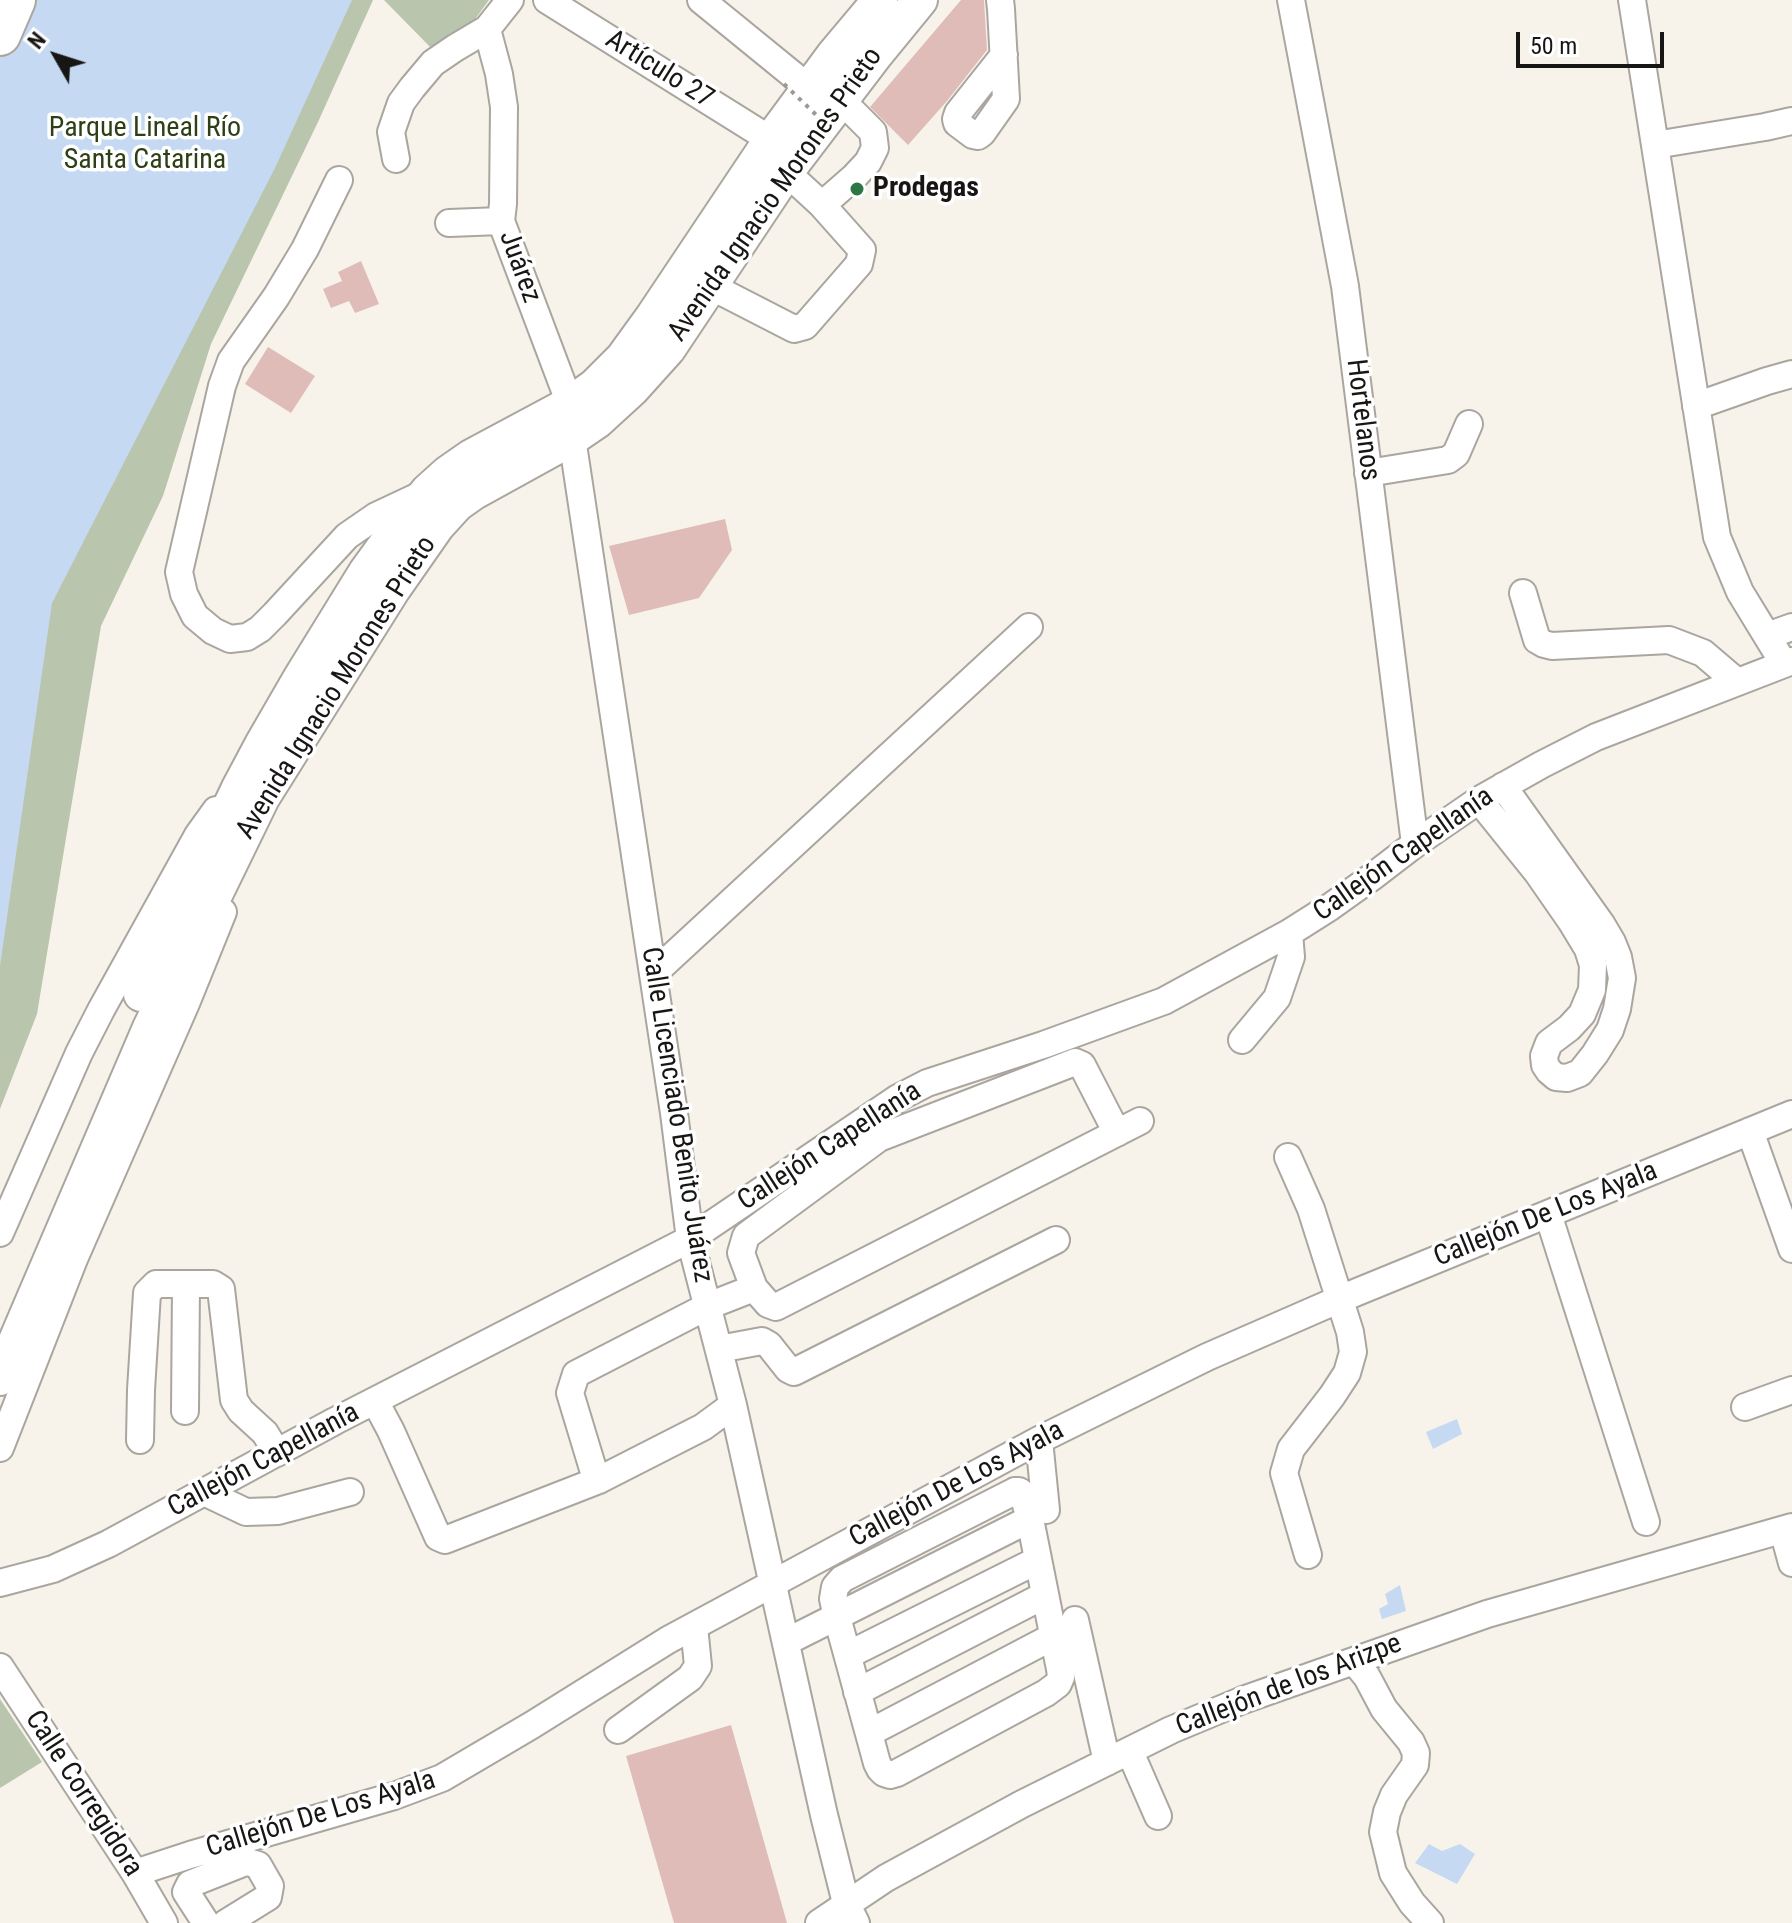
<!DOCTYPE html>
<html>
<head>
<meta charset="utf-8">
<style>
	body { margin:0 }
	#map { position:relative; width:1792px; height:1923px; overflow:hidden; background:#f7f3eb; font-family:"Roboto Condensed",sans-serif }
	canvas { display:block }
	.north { position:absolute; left:16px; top:16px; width:80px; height:80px; -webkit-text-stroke:6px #fff; paint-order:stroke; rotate:309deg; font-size:22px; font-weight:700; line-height:32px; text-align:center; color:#181614 }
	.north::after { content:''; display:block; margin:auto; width:28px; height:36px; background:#181614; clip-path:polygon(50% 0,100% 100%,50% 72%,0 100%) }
	.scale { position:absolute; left:1516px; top:32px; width:148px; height:36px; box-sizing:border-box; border:4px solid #181614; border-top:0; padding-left:10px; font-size:24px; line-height:28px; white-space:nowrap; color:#181614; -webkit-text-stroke:6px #fff; paint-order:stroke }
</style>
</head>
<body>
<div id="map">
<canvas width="1792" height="1923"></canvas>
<div class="north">N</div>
<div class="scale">50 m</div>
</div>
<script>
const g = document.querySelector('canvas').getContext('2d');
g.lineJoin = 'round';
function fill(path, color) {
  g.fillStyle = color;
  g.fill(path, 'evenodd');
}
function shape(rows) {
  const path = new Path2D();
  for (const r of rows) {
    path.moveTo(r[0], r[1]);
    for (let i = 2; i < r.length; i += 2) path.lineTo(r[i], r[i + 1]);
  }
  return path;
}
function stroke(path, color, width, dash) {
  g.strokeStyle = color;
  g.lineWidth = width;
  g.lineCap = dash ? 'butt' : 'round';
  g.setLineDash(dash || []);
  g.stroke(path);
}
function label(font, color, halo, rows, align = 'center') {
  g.font = font + ' "Roboto Condensed",sans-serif';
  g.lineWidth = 7;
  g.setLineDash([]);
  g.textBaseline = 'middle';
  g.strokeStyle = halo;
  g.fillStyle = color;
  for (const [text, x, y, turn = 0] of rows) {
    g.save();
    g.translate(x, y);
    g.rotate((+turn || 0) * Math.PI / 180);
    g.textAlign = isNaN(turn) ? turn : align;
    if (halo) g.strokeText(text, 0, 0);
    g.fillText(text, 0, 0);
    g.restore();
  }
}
const green = shape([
	[0,0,373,0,318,122,211,344,163,496,101,626,37,1014,0,1109],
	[384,0,489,0,473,22,434,51],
	[0,1699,42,1762,0,1788]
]);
const water = shape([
	[18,0,352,0,275,168,52,603,0,966,0,36],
	[1457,1419,1462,1434,1433,1449,1426,1432],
	[1400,1585,1406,1611,1382,1619,1379,1609,1388,1604,1385,1594],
	[1429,1844,1442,1851,1460,1844,1475,1854,1457,1884,1415,1863]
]);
const building = shape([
	[961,0,984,0,987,50,947,101,908,145,870,107],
	[361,261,379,304,355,313,349,301,331,308,323,289,342,281,338,272],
	[268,347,315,376,291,413,245,384],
	[725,519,732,550,699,598,629,615,609,546],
	[731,1725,787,1923,674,1923,626,1756]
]);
const minor = shape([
	[547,0,771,140],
	[701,0,809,88],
	[1000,0,1001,9,1006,99,982,133,978,136,973,135,957,123,956,119,958,113,1004,55],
	[1291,0,1345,286,1415,844],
	[1632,0,1717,537,1740,592,1784,664],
	[487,29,499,74,504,107,503,204,501,221,570,404],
	[1655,145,1765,127,1792,121],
	[396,159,391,132,401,103,412,88,433,63,455,48,487,29,510,0],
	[786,172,822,205,854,177,868,162,875,148,873,132,841,100],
	[339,180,305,249,276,297,231,361,222,386,179,572,184,594,195,616,213,631,230,639,247,637,260,629,275,614,347,536,376,516,425,493],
	[449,223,501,221],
	[720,291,794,329,805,326,859,264,862,250,822,205],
	[1696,406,1767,381,1792,374],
	[572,438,674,1113,690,1239,733,1405,824,1815,846,1903,856,1923],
	[1368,473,1448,460,1456,454,1469,424],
	[1523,593,1537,640,1544,644,1552,646,1669,640,1703,653,1737,682],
	[1767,636,1792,627],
	[1479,800,1537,872,1571,921,1588,949,1593,965,1592,990,1582,1014,1569,1028,1549,1043,1544,1056,1545,1065,1549,1071,1556,1077,1567,1078,1580,1073,1595,1054,1610,1030,1617,1009,1622,978,1618,957,1612,942,1602,925,1503,786],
	[653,974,1029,627],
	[1242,1040,1277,998,1291,957,1289,933],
	[1750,1131,1792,1249],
	[1288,1157,1311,1209,1350,1332,1353,1352,1347,1373,1332,1396,1291,1449,1284,1473,1308,1555],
	[1548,1214,1646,1522],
	[0,1233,79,1053,101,1010,198,835,216,810],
	[754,1288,768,1304,776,1307,1140,1121],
	[719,1349,762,1341,769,1345,788,1369,794,1372,1056,1240],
	[375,1401,391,1431,438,1537,445,1540,599,1480,703,1427,733,1405],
	[1745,1407,1792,1390],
	[185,1411,186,1284],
	[140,1440,141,1390,147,1293,156,1284,213,1284,221,1289,234,1400,241,1411,265,1433,277,1453],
	[1039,1440,1046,1510],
	[0,1448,74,1259,187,1001,223,912],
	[599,1480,593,1469,570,1393,576,1374,708,1306,754,1288,741,1253,746,1236,879,1138,1075,1062,1082,1065,1117,1133],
	[1015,1491,1019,1491,1023,1494,1030,1519,1060,1669,1061,1677,1058,1684,1046,1693,897,1773,890,1775,884,1773,880,1769,877,1763,837,1617,833,1599,835,1587,842,1579,1015,1491],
	[206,1493,246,1512,278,1511,350,1492],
	[1783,1530,1792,1563],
	[0,1583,53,1569,108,1544,335,1421,690,1239,898,1098,927,1083,1043,1045,1164,1001,1289,933,1330,907,1372,877,1415,844,1479,800,1541,765,1596,737,1792,661],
	[1075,1620,1107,1762],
	[786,1642,1030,1519],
	[848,1655,1038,1560],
	[1354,1661,1367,1677,1384,1709,1411,1742,1416,1753,1415,1765,1394,1795,1387,1812,1383,1832,1393,1873,1412,1903,1430,1923],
	[0,1667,135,1873,164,1923],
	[857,1692,1045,1595],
	[618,1730,690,1678,698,1666,694,1626],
	[869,1733,1054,1636],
	[1130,1752,1158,1816],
	[135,1873,190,1855,394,1796,442,1778,532,1725,668,1640,1039,1440,1207,1357,1340,1299,1792,1114],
	[206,1923,186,1892,190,1884,243,1863,248,1862,258,1865,270,1886,268,1897,226,1923],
	[819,1923,886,1878,1022,1804,1171,1730,1243,1700,1487,1614,1792,1527]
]);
const major = shape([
	[141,994,239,788,263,743,300,679,366,572,395,532,428,491,448,473,471,457,570,404,595,386,623,358,652,318,771,140,833,56,880,0],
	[0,1378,150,1028,262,798,393,589,437,526,457,504,474,492,572,438,597,421,632,389,668,349,786,172,875,55,920,0]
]);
const highway = shape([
	[0,35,15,0]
]);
const pathBridge = shape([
	[784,84,834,132]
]);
const markers = [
	[857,189,8,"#2e7744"]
];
const streetNames = [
	["Artículo 27",659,70,32],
	["Avenida Ignacio Morones Prieto",776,195,-55],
	["Juárez",519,267,70],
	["Hortelanos",1362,420,83],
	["Avenida Ignacio Morones Prieto",337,688,-58],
	["Callejón Capellanía",1404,855,-35],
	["Calle Licenciado Benito Juárez",676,1115,81],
	["Callejón Capellanía",830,1147,-33],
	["Callejón De Los Ayala",1546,1215,-22],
	["Callejón Capellanía",264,1461,-28],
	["Callejón De Los Ayala",957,1485,-28],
	["Callejón de los Arizpe",1289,1686,-21],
	["Calle Corregidora",83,1794,57],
	["Callejón De Los Ayala",321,1815,-17]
];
const parkNames = [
	["Parque Lineal Río",145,129],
	["Santa Catarina",145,161]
];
const poiNames = [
	["Prodegas",873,189]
];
fill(green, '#bac5ae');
fill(water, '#c5daf2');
fill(building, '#dfbcb8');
stroke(minor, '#aaa69f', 30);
stroke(major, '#aaa69f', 38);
stroke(highway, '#aaa69f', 44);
stroke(minor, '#fff', 26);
stroke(major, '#fff', 34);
stroke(highway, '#fff', 40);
stroke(pathBridge, '#9c9893', 4, [4, 6]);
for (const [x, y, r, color] of markers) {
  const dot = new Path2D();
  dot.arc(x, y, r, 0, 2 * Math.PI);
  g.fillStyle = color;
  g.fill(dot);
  stroke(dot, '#fff', 3);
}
label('28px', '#181614', '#fff', streetNames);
label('28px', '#2d3f14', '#fff', parkNames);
label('bold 28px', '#181614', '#fff', poiNames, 'left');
</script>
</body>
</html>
